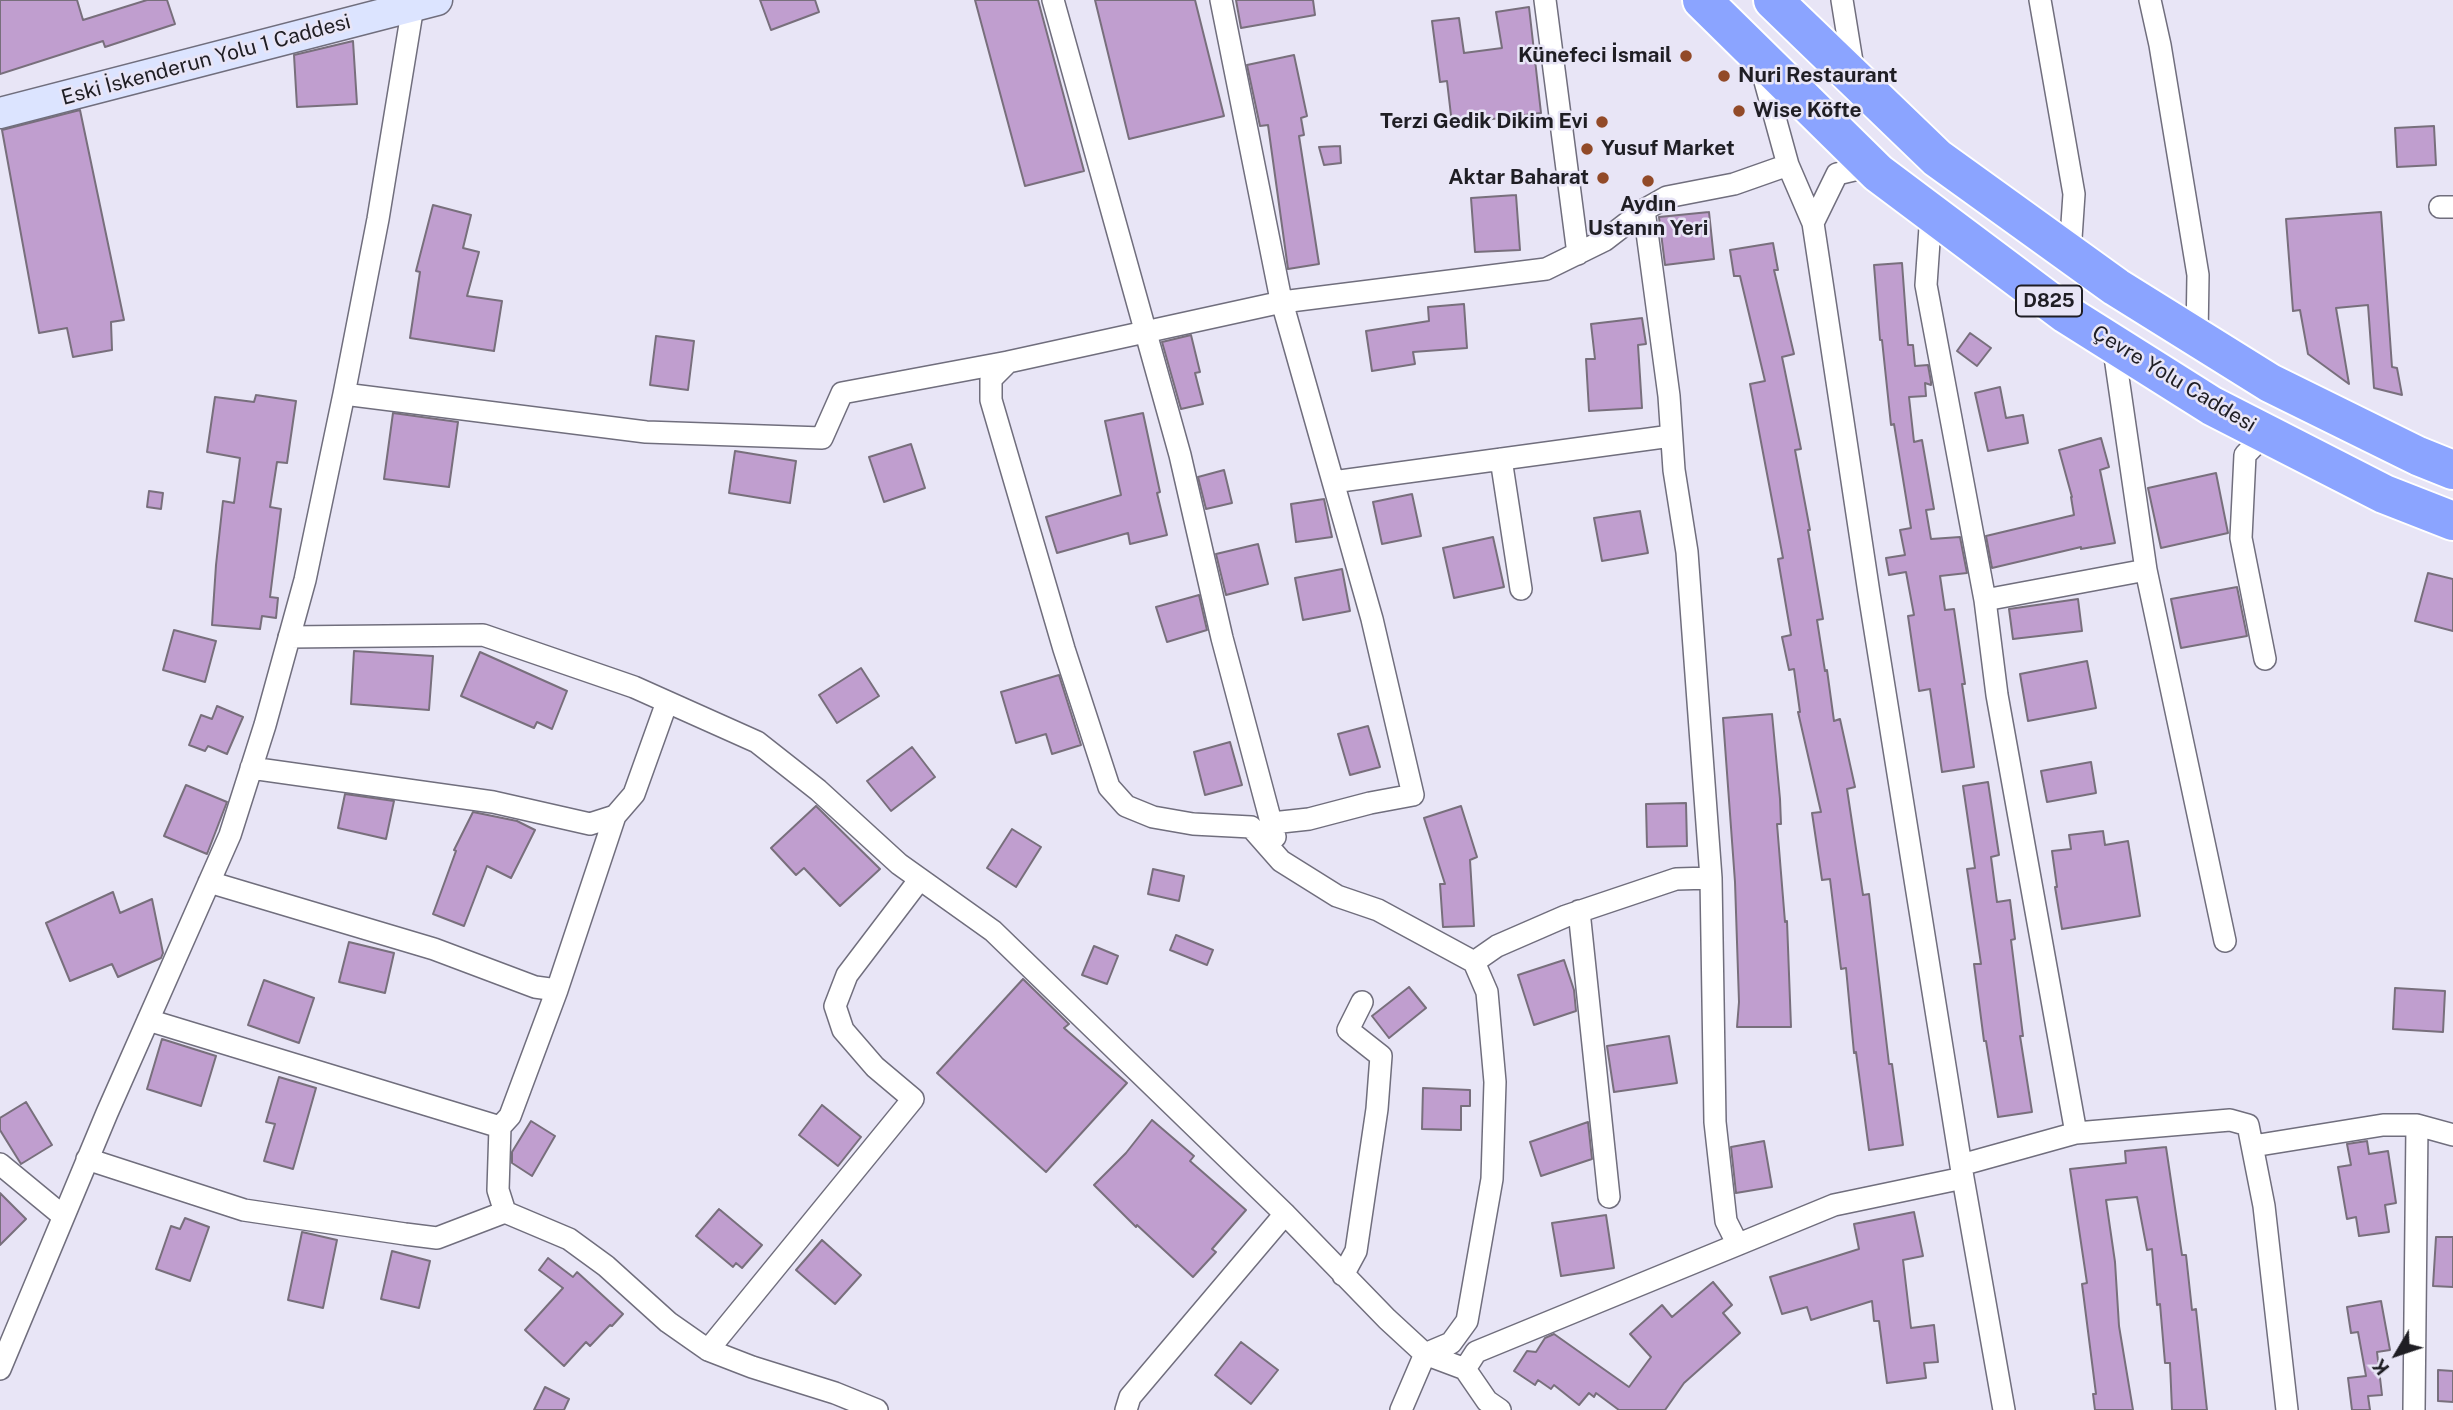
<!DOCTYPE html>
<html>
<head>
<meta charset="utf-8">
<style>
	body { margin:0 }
	#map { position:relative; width:2453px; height:1410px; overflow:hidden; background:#e8e5f6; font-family:"Public Sans",sans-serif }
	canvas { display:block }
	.north { position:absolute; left:2362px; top:1319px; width:70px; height:70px; -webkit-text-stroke:5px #e8e5f6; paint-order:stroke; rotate:231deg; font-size:19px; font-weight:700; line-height:28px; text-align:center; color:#1f1e24 }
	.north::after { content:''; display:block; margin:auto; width:24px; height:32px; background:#1f1e24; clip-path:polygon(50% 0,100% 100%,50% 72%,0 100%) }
</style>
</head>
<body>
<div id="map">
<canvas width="2453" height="1410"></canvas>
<div class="north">K</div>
</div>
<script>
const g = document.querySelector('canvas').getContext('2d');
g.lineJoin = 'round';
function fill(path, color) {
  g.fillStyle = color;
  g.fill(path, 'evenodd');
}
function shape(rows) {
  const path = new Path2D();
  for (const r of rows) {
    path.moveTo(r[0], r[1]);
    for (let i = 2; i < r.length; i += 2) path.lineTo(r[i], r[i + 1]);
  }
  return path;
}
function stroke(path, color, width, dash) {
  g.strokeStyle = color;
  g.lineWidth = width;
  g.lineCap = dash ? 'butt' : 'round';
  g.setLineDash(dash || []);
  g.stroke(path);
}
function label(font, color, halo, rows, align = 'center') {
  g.font = font + ' "Public Sans",sans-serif';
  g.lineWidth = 5;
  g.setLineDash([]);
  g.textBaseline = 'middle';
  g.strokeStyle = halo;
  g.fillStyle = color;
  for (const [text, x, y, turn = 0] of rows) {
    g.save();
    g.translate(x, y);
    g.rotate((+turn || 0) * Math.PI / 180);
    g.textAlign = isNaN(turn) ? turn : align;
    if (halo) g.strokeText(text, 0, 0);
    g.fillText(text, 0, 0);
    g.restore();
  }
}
const building = shape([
	[0,0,77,0,83,20,147,0,167,0,175,24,105,47,103,41,0,74,0,0],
	[760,0,815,0,819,12,771,30,760,0],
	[975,0,1038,0,1084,171,1025,186,975,0],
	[1095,0,1195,0,1224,116,1129,139,1095,0],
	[1236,0,1313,0,1315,15,1241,28,1236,0],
	[1529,7,1541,113,1452,124,1447,81,1440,82,1432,21,1459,18,1464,53,1502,48,1496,12,1529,7],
	[353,41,357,104,297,107,294,55,353,41],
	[1294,55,1307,116,1301,118,1304,135,1299,136,1319,264,1288,269,1268,125,1260,126,1247,65,1294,55],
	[80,110,124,320,111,322,112,350,73,357,67,328,39,333,2,130,80,110],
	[2434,126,2436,165,2397,167,2395,128,2434,126],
	[1340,146,1341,163,1324,165,1319,147,1340,146],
	[1516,195,1520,250,1475,252,1471,198,1516,195],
	[433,205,471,215,463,248,479,252,467,296,502,301,494,351,410,338,420,272,416,271,433,205],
	[1709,212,1714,259,1665,265,1659,217,1709,212],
	[2381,212,2392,367,2397,368,2402,395,2374,388,2368,305,2336,308,2349,384,2308,354,2300,310,2293,311,2286,219,2381,212],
	[1773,243,1778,270,1774,270,1794,354,1782,357,1801,449,1795,450,1810,530,1808,530,1823,619,1817,620,1825,671,1827,670,1834,721,1840,719,1855,787,1847,789,1863,895,1869,894,1889,1064,1892,1064,1903,1145,1869,1150,1856,1052,1854,1053,1846,968,1841,969,1830,879,1822,880,1812,813,1821,812,1798,712,1800,712,1794,669,1789,670,1782,637,1791,635,1778,559,1783,558,1750,384,1765,381,1740,276,1734,276,1730,250,1773,243],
	[1902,263,1908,345,1913,345,1915,366,1928,365,1931,382,1931,385,1925,383,1926,396,1909,397,1914,442,1922,440,1934,509,1926,510,1931,539,1960,537,1967,573,1940,576,1945,610,1954,609,1965,684,1962,684,1974,767,1942,772,1930,689,1919,691,1908,616,1914,615,1906,572,1889,575,1886,558,1905,555,1900,530,1911,528,1894,424,1891,425,1882,340,1880,340,1874,265,1902,263],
	[1464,304,1467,348,1413,352,1415,364,1372,371,1366,331,1429,321,1428,307,1464,304],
	[1642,318,1646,344,1638,345,1642,408,1589,411,1586,359,1595,359,1591,324,1642,318],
	[1970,333,1991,348,1977,366,1957,351,1970,333],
	[1191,335,1200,372,1195,373,1203,404,1181,409,1162,342,1191,335],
	[656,336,694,341,688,390,650,385,656,336],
	[2000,387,2006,418,2023,415,2028,443,1988,451,1975,393,2000,387],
	[256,395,296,401,287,463,277,462,270,507,281,509,270,597,278,598,276,618,262,616,260,629,212,625,216,565,223,501,234,503,240,458,207,452,215,397,254,402,256,395],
	[393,413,458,422,449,487,384,479,393,413],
	[1143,413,1160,492,1157,493,1167,535,1130,544,1128,533,1057,553,1046,517,1121,495,1105,421,1143,413],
	[2101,438,2109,467,2100,470,2115,543,2081,549,2081,547,1992,568,1986,536,2074,515,2071,497,2072,497,2059,450,2101,438],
	[911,444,925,488,884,502,869,457,911,444],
	[735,451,796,461,790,503,729,493,735,451],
	[1224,470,1232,503,1206,509,1198,477,1224,470],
	[2216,473,2228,533,2161,548,2148,488,2216,473],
	[149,491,163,493,161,509,147,507,149,491],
	[1412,494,1421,536,1382,544,1373,502,1412,494],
	[1324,499,1332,537,1296,542,1291,504,1324,499],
	[1640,511,1648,553,1602,561,1594,518,1640,511],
	[1493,537,1504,587,1454,598,1443,548,1493,537],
	[1258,544,1268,584,1226,595,1216,554,1258,544],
	[1342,569,1350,611,1303,620,1295,578,1342,569],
	[2428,573,2453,579,2453,631,2415,621,2428,573],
	[2237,587,2247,636,2181,648,2171,599,2237,587],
	[1199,595,1207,630,1167,642,1156,607,1199,595],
	[2078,599,2082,631,2013,639,2009,609,2078,599],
	[174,630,216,641,205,682,163,670,174,630],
	[354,651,433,656,429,710,351,704,354,651],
	[480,652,567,691,552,729,537,722,534,728,461,696,480,652],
	[2087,661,2096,708,2028,721,2020,674,2087,661],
	[861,668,879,696,837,723,819,695,861,668],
	[1059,675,1081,745,1052,754,1046,734,1016,743,1001,692,1059,675],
	[217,706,243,717,227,754,208,746,205,751,189,745,201,715,212,719,217,706],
	[1772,714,1780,799,1781,824,1777,824,1785,922,1787,921,1791,1027,1737,1027,1739,1002,1735,882,1723,718,1772,714],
	[1368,726,1380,767,1350,775,1338,734,1368,726],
	[1230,742,1242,785,1205,795,1194,752,1230,742],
	[912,747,935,777,891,811,867,781,912,747],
	[2091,762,2096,793,2047,802,2041,771,2091,762],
	[1988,782,1999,855,1991,857,1997,902,2010,900,2015,939,2011,940,2023,1036,2020,1036,2032,1112,1998,1117,1986,1041,1984,1041,1974,964,1981,964,1967,869,1975,868,1963,786,1988,782],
	[186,785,227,802,207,854,164,836,186,785],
	[345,794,394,801,386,839,338,828,345,794],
	[1686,803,1687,846,1647,847,1646,804,1686,803],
	[816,806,880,869,840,906,804,868,796,875,771,848,816,806],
	[1461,806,1477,857,1470,860,1474,926,1443,927,1440,884,1445,884,1424,818,1461,806],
	[473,812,517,821,535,830,511,878,487,866,464,926,433,914,456,851,454,850,473,812],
	[1012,829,1041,847,1016,887,987,868,1012,829],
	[2103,831,2105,845,2128,841,2140,916,2062,929,2055,887,2057,887,2052,851,2071,849,2069,835,2103,831],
	[1153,869,1184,876,1179,901,1148,894,1153,869],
	[113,892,120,913,152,899,163,953,161,958,118,977,112,964,70,981,46,923,113,892],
	[1176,935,1213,950,1207,965,1170,950,1176,935],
	[349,942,394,953,385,993,339,982,349,942],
	[1094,946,1118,956,1107,984,1082,975,1094,946],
	[1564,960,1574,990,1576,1011,1534,1025,1518,975,1564,960],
	[1023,979,1069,1024,1064,1028,1127,1083,1046,1172,937,1073,1023,979],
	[264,980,314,998,299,1043,248,1025,264,980],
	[1409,987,1426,1008,1389,1038,1372,1016,1409,987],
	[2395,988,2445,991,2443,1032,2393,1029,2395,988],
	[1669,1036,1677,1083,1614,1092,1607,1046,1669,1036],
	[162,1039,216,1056,201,1106,147,1089,162,1039],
	[279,1077,316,1088,293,1169,264,1161,275,1124,266,1122,279,1077],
	[1423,1088,1470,1090,1470,1106,1461,1106,1461,1130,1422,1129,1423,1088],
	[26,1102,52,1145,21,1164,0,1130,0,1118,26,1102],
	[822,1105,861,1137,838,1166,799,1135,822,1105],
	[1152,1120,1194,1156,1190,1161,1246,1210,1212,1249,1216,1252,1193,1277,1137,1225,1136,1227,1094,1185,1126,1153,1152,1120],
	[531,1121,555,1136,532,1176,512,1163,512,1152,531,1121],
	[1588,1122,1592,1159,1541,1176,1530,1142,1588,1122],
	[1764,1141,1772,1187,1736,1193,1731,1147,1764,1141],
	[2367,1141,2369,1154,2388,1151,2396,1203,2385,1205,2389,1232,2359,1236,2356,1217,2347,1219,2338,1167,2351,1165,2347,1144,2367,1141],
	[2166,1147,2182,1255,2186,1255,2192,1310,2196,1309,2207,1410,2172,1410,2170,1363,2165,1363,2160,1304,2157,1305,2152,1249,2147,1250,2137,1197,2106,1200,2115,1262,2119,1326,2133,1410,2095,1410,2093,1394,2096,1394,2082,1284,2087,1283,2070,1169,2126,1163,2125,1151,2166,1147],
	[0,1193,26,1219,0,1245,0,1193],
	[719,1209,762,1245,742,1268,736,1263,733,1267,696,1236,719,1209],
	[1914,1212,1923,1256,1903,1260,1911,1328,1934,1325,1938,1362,1924,1363,1926,1378,1887,1383,1879,1321,1874,1321,1872,1301,1811,1320,1807,1307,1782,1314,1770,1277,1859,1249,1854,1224,1914,1212],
	[1606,1215,1614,1268,1561,1276,1552,1223,1606,1215],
	[185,1218,209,1227,190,1281,156,1269,171,1226,180,1229,185,1218],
	[302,1232,337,1240,323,1308,288,1300,302,1232],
	[2436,1237,2453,1237,2453,1287,2433,1286,2436,1237],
	[822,1240,861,1275,835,1304,796,1270,822,1240],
	[392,1251,430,1261,419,1308,381,1299,392,1251],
	[548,1258,573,1277,577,1272,623,1314,612,1326,610,1325,590,1346,586,1342,564,1366,525,1330,563,1288,539,1270,548,1258],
	[1713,1282,1732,1305,1723,1313,1740,1333,1684,1383,1665,1410,1619,1410,1596,1393,1594,1397,1589,1393,1579,1405,1554,1385,1551,1389,1538,1380,1535,1385,1514,1371,1527,1351,1536,1352,1545,1338,1554,1334,1629,1387,1651,1357,1630,1334,1662,1305,1672,1317,1713,1282],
	[2381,1301,2390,1350,2377,1352,2382,1395,2368,1396,2370,1410,2352,1410,2348,1378,2366,1376,2358,1332,2351,1333,2347,1307,2381,1301],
	[1241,1342,1278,1370,1251,1404,1215,1375,1241,1342],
	[2438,1370,2453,1371,2453,1402,2438,1401,2438,1370],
	[545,1387,569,1399,564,1410,534,1410,545,1387]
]);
const street = shape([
	[1053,0,1180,455,1222,638,1275,837],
	[1221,0,1280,295,1372,619,1413,795,1370,803,1309,819,1272,823],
	[1545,0,1578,254],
	[1842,0,1854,74],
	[2040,0,2074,194,2070,253],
	[2150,0,2160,45,2198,275,2197,337],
	[1761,67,1788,165,1813,223,1869,593,1963,1178,2004,1410],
	[2440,207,2453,207],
	[1644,210,1669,396,1674,470,1687,552,1711,878,1715,1122,1726,1221,1737,1243],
	[1931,213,1926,285,1985,600,1997,695,2076,1133],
	[1813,223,1837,174,1871,166],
	[344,394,646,432,822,438,842,393,1008,362],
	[1501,459,1521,589],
	[1333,482,1671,436],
	[2146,570,2225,941],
	[1985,600,2146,570,2113,343],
	[289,637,483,635,634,687,757,742,818,790,899,864,993,931,1285,1214,1387,1319,1425,1354,1465,1369],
	[2265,659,2241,538,2245,455,2266,433],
	[251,768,493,802,590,824,615,816,634,794,667,702],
	[209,882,434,949,535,987,557,990],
	[1579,911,1609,1197],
	[1474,962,1497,946,1566,916,1676,879,1711,878],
	[148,1020,500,1127],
	[2253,1146,2383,1125,2417,1125,2453,1135],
	[87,1159,244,1210,405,1234,437,1238,505,1212,569,1239,606,1266,668,1322,708,1350,752,1367,835,1393,877,1410],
	[0,1164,63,1216],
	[1961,1165,2076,1133,2230,1120,2248,1125,2264,1206,2287,1410],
	[505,1212,498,1190,500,1127,510,1116,557,990,615,816],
	[1343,1275,1356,1251,1377,1109,1381,1056,1348,1030,1362,1002],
	[708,1350,913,1099,875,1067,843,1030,835,1006,847,975,920,879],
	[0,1369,107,1113,230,835,265,725,305,580,344,394,378,219,413,6],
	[1126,1410,1130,1397,1285,1214],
	[1401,1410,1425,1354,1451,1343,1467,1321,1492,1179,1495,1082,1487,992,1474,962,1378,910,1337,896,1281,861,1251,827,1193,824,1153,817,1126,806,1109,787,1064,649,991,400,991,379,1008,362,1282,302,1546,269,1605,240,1644,210,1667,197,1734,184,1788,165],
	[1500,1410,1487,1401,1465,1369,1476,1352,1834,1205,1963,1178],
	[2414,1410,2417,1125]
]);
const secondary = shape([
	[0,113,437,0]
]);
const highway = shape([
	[1702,0,1878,173,2066,314,2212,406,2384,494,2453,521],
	[1773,0,1937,158,2116,287,2270,383,2418,456,2453,470]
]);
const markers = [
	[1686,56,7,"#924a28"],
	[1724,76,7,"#924a28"],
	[1739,111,7,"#924a28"],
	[1602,122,7,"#924a28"],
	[1587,149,7,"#924a28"],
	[1603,178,7,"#924a28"],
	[1648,181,7,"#924a28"]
];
const shields = [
	[2049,301,66]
];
const shieldNames = [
	["D825",2049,301]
];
const poiNames = [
	["Künefeci İsmail",1672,56],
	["Nuri Restaurant",1738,76,"left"],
	["Wise Köfte",1753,111,"left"],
	["Terzi Gedik Dikim Evi",1588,122],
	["Yusuf Market",1601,149,"left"],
	["Aktar Baharat",1589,178],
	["Aydın",1648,205,"center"],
	["Ustanın Yeri",1648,229,"center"]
];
const streetNames = [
	["Eski İskenderun Yolu 1 Caddesi",206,60,-15],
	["Çevre Yolu Caddesi",2174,379,31]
];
fill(building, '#c09ecf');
stroke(building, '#786f7c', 2);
stroke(street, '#706e7d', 24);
stroke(secondary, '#706e7d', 33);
stroke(highway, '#fff', 42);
stroke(street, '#fff', 21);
stroke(secondary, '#dce4ff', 30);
stroke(highway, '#8ba4ff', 38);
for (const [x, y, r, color] of markers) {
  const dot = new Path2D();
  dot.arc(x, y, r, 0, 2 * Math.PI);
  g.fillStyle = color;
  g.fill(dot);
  stroke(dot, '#e8e5f6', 2.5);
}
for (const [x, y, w] of shields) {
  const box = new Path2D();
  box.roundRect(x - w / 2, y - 15.5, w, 31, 5);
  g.fillStyle = '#e8e5f6';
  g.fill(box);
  stroke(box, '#1f1e24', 2);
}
label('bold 19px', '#1f1e24', null, shieldNames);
label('bold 21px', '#1f1e24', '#e8e5f6', poiNames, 'right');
label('21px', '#1f1e24', '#e8e5f6', streetNames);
</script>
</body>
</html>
